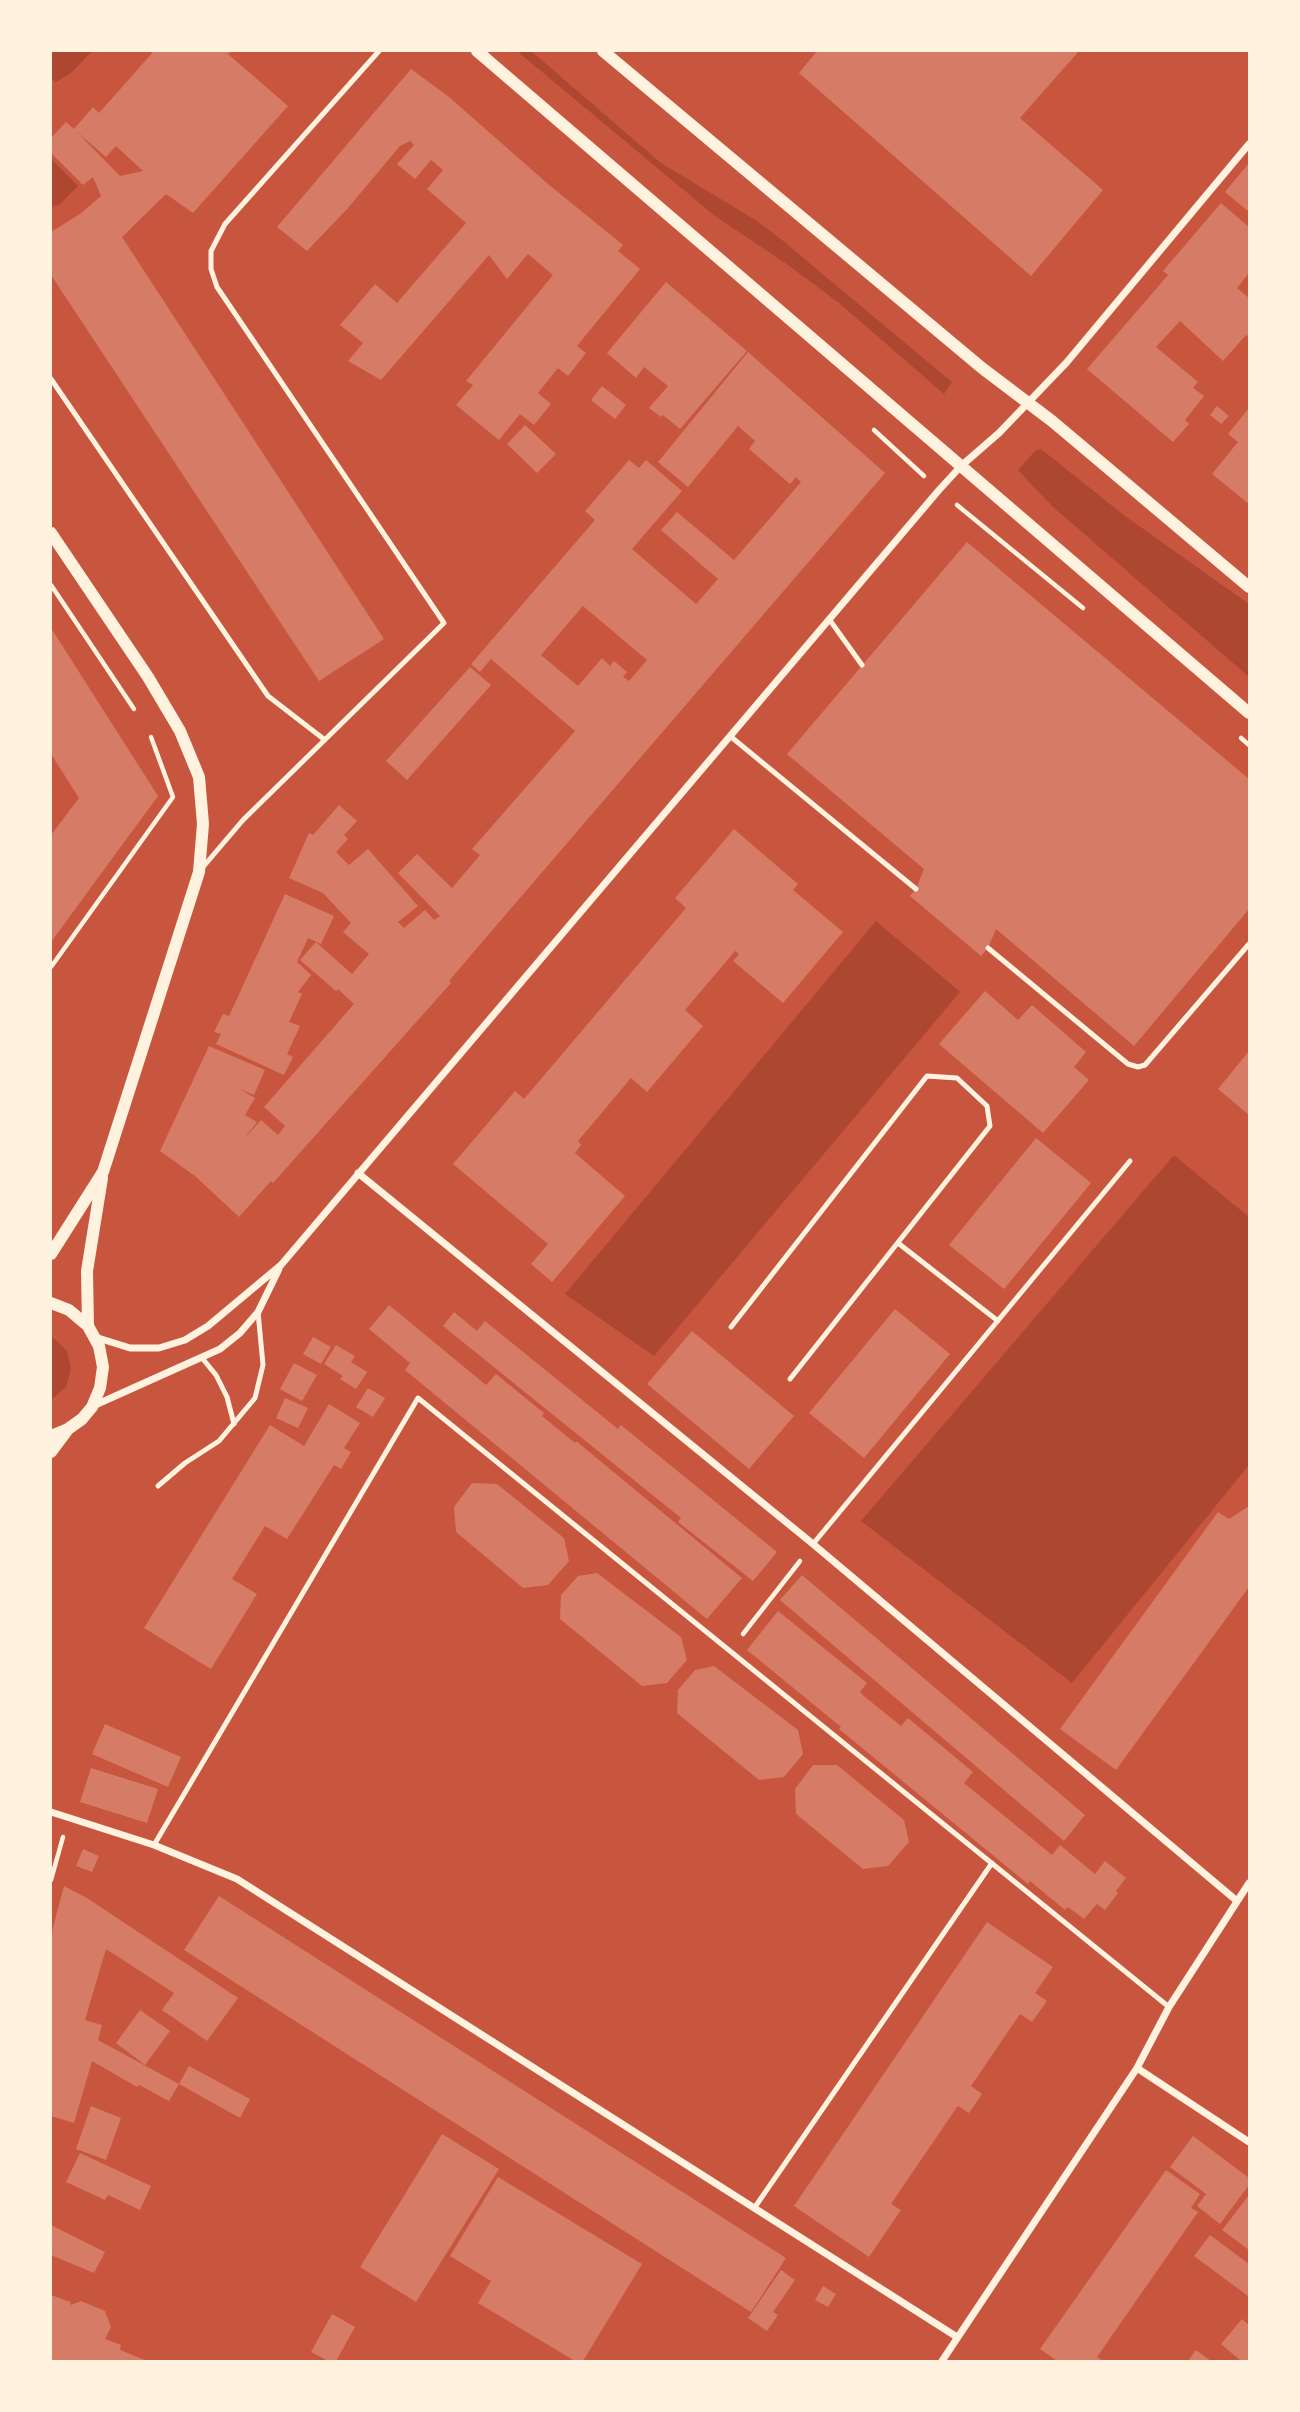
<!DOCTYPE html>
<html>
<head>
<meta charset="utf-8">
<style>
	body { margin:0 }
	#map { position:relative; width:1300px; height:2412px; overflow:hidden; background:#c8553d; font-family:"Nunito Sans",sans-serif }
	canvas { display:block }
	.frame { position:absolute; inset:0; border:52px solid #fff3e0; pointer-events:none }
</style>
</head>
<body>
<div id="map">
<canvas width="1300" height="2412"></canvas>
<div class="frame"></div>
</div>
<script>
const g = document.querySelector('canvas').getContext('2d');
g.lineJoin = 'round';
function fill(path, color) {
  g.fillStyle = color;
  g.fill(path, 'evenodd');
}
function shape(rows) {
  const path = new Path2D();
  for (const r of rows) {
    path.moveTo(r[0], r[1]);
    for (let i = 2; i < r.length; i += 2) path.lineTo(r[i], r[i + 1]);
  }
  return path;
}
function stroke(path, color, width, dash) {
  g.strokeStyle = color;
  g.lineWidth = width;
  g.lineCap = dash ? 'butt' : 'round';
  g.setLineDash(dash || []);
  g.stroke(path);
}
const green = shape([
	[51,51,92,51,71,73,56,82,51,78],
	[517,51,531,51,661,163,757,221,782,240,952,382,944,394,839,303,788,265,715,216],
	[51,159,78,186,59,205,53,206,51,205],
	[1041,449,1125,516,1249,604,1249,677,1052,506,1030,483,1018,470,1035,451],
	[876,921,960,992,654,1356,565,1294],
	[1174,1155,1249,1217,1249,1465,1072,1683,861,1521],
	[51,1336,67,1351,71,1369,66,1387,51,1400]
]);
const building = shape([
	[154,51,231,51,228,54,288,106,193,213,166,194,122,237,384,639,319,681,51,275,51,232,80,214,101,196,93,177,83,185,51,153,51,138,66,122,74,129,93,107,99,113],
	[77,132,106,157,116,146,143,171,120,176],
	[817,51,1079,51,1020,118,1103,190,1031,276,799,73],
	[411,69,449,97,548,184,623,245,618,251,640,269,577,346,586,353,568,376,558,368,538,393,551,404,534,425,520,414,499,440,456,405,473,385,466,381,553,275,528,254,507,279,489,255,381,380,348,361,363,343,340,325,375,284,397,303,466,223,427,189,443,170,431,160,415,179,397,164,414,145,410,141,400,146,348,208,307,251,277,227],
	[1249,163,1249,212,1225,192],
	[1221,203,1249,227,1249,276,1248,274,1237,288,1249,298,1249,337,1246,335,1223,361,1180,321,1156,347,1198,382,1193,388,1204,396,1185,420,1189,424,1173,442,1087,369,1168,275,1163,271],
	[666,282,747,351,680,429,663,415,661,417,649,408,668,386,644,367,636,378,607,353],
	[748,352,885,473,477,948,449,981,451,983,273,1183,271,1181,239,1217,195,1176,160,1151,209,1046,265,1070,254,1095,239,1089,255,1098,245,1115,257,1122,243,1140,261,1120,278,1135,285,1126,264,1107,354,1004,338,989,336,991,300,960,316,942,352,974,369,954,343,932,351,923,323,893,289,878,309,833,313,835,339,805,357,821,344,835,348,839,336,852,349,865,368,849,418,906,398,922,404,928,425,910,434,920,440,916,398,873,417,854,452,888,480,855,472,849,575,731,491,659,480,672,471,664,595,520,585,511,629,460,639,468,646,460,682,491,632,549,696,604,718,579,661,530,677,512,734,560,801,482,796,477,790,484,749,449,755,441,738,426,688,487,658,462],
	[583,606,647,660,629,681,623,677,627,672,614,661,610,666,602,658,578,686,541,655],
	[602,386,626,405,615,419,591,400],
	[1217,406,1229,416,1221,424,1210,415],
	[1249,408,1249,504,1212,474,1238,442,1228,434],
	[525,425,556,454,537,473,507,444],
	[967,542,1249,779,1249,909,1134,1046,996,929,988,948,981,956,910,896,916,889,924,869,787,754],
	[51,628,158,796,51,942,51,835,79,798,51,754],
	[470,667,491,685,407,780,386,761],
	[734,829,798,884,793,890,843,932,783,1003,733,961,739,954,735,951,685,1010,703,1026,647,1092,631,1078,578,1141,581,1145,575,1153,625,1196,552,1282,531,1264,548,1244,453,1164,515,1091,524,1099,686,908,675,898],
	[285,894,334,916,321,944,308,938,297,962,311,975,298,992,302,994,289,1022,300,1026,287,1054,293,1057,284,1075,216,1044,221,1034,214,1032,223,1014,229,1016],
	[985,991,1018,1020,1032,1005,1086,1052,1074,1067,1089,1080,1043,1133,939,1044],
	[1249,1051,1249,1115,1218,1089],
	[1036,1138,1091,1183,1004,1289,949,1245],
	[389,1305,486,1385,496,1374,544,1413,542,1416,575,1443,576,1441,742,1578,707,1619,405,1370,410,1363,369,1329],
	[895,1309,950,1354,864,1458,809,1413],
	[454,1312,477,1331,485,1321,618,1429,621,1425,777,1552,753,1581,678,1522,681,1518,443,1326],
	[692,1331,794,1416,749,1469,647,1384],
	[313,1337,331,1347,321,1364,303,1354],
	[336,1345,355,1356,351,1362,367,1372,356,1389,340,1379,343,1376,324,1364],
	[294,1363,317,1375,302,1401,280,1389],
	[368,1388,385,1398,373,1417,356,1407],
	[285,1398,308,1408,298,1428,276,1418],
	[329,1404,360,1423,344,1448,351,1452,341,1469,334,1465,287,1539,265,1526,232,1579,257,1594,211,1669,144,1628,270,1425,304,1446],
	[472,1483,497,1484,564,1538,569,1561,548,1585,523,1588,456,1532,454,1507],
	[1249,1506,1249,1587,1116,1770,1060,1729,1218,1512,1229,1519],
	[597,1573,681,1637,687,1660,667,1683,642,1686,560,1619,561,1595,578,1576],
	[802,1575,1085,1815,1064,1841,780,1600],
	[778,1611,867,1683,860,1692,865,1697,901,1726,908,1718,973,1772,964,1783,1052,1855,1060,1845,1095,1874,1105,1861,1126,1878,1116,1891,1118,1893,1105,1910,1097,1904,1084,1919,1068,1907,1065,1910,1030,1881,1028,1884,839,1729,841,1727,747,1650],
	[714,1666,798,1730,803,1754,784,1777,759,1780,677,1713,678,1690,695,1670],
	[105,1724,181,1757,168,1787,92,1754],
	[813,1765,837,1765,904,1820,909,1842,888,1866,863,1869,796,1814,795,1789],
	[91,1768,158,1789,147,1823,80,1802],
	[83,1849,99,1856,92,1872,76,1866],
	[64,1886,87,1898,238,1998,207,2041,162,2010,174,1993,106,1949,85,2020,102,2025,98,2040,179,2084,169,2101,139,2085,137,2087,92,2061,74,2123,51,2116,51,1935],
	[219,1896,786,2258,751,2312,184,1950],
	[987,1922,1053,1967,1035,1993,1047,2001,1032,2022,1020,2014,971,2086,982,2094,969,2113,958,2106,955,2110,891,2204,901,2210,869,2257,794,2206],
	[140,2010,170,2031,145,2065,116,2043],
	[189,2066,250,2099,240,2118,179,2084],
	[91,2106,121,2118,106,2160,76,2149],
	[442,2134,499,2169,416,2302,360,2267],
	[1193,2136,1249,2178,1249,2185,1220,2224,1197,2206,1206,2194,1170,2167],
	[80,2153,151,2186,140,2210,108,2195,105,2200,66,2182],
	[1166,2170,1200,2194,1191,2208,1198,2212,1097,2357,1103,2361,1057,2361,1040,2349],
	[498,2177,642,2264,583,2361,575,2361,478,2303,491,2281,450,2256],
	[1249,2195,1249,2250,1222,2230],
	[51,2225,105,2252,94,2273,51,2255],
	[1210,2235,1249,2264,1248,2296,1194,2256],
	[781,2270,795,2280,773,2312,778,2315,767,2331,748,2318],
	[823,2286,836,2294,828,2307,815,2300],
	[51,2295,70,2302,71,2305,81,2301,105,2311,111,2327,105,2339,121,2345,120,2350,147,2361,51,2361],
	[332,2314,355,2327,336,2361,328,2361,311,2352],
	[1242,2319,1249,2325,1249,2361,1241,2361,1221,2344],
	[1196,2350,1211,2361,1188,2361]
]);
const path = shape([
	[874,430,924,476],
	[957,505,1083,608],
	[51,585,134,709],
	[1241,738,1249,745],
	[51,967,173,797,151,737],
	[743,1634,800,1561],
	[51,1880,63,1837]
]);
const service = shape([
	[51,379,268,696,325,740],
	[829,619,862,665],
	[730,736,916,889],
	[203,867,243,820,444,623,217,287,211,269,211,251,225,224,379,51],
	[988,948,1128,1064,1138,1067,1145,1065,1249,944],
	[898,1243,998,1321],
	[731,1327,927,1076,957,1078,987,1106,990,1126,790,1379],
	[202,1358,216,1375,227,1397,234,1424],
	[158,1486,185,1463,219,1441,255,1398,263,1365,258,1312],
	[813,1544,1130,1161],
	[154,1845,418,1398,1169,2007],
	[755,2207,992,1863]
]);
const minor = shape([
	[358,1173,813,1544,1237,1901],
	[95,1337,130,1348,159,1348,185,1340,208,1326,281,1265,939,490,961,466,999,433,1067,362,1249,144],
	[93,1406,220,1349,240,1333,258,1312,279,1269],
	[51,1812,154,1845,237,1879,957,2337],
	[1137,2068,1249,2142],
	[942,2361,1137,2068,1169,2007,1249,1883]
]);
const tertiary = shape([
	[477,51,1249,713],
	[603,51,982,368,1052,421,1249,587],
	[51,533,148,677,180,731,199,777,203,824,199,872,103,1172,51,1254],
	[51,1303,69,1310,88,1326,99,1346,103,1367,100,1388,92,1407,82,1419,68,1429,51,1436],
	[88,1326,87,1271,102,1178],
	[51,1452,66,1432]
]);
fill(green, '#ae4732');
fill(building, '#d67c66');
stroke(path, '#fff3e0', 4.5);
stroke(service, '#fff3e0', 5);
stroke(minor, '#fff3e0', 7);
stroke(tertiary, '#fff3e0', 12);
</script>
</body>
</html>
